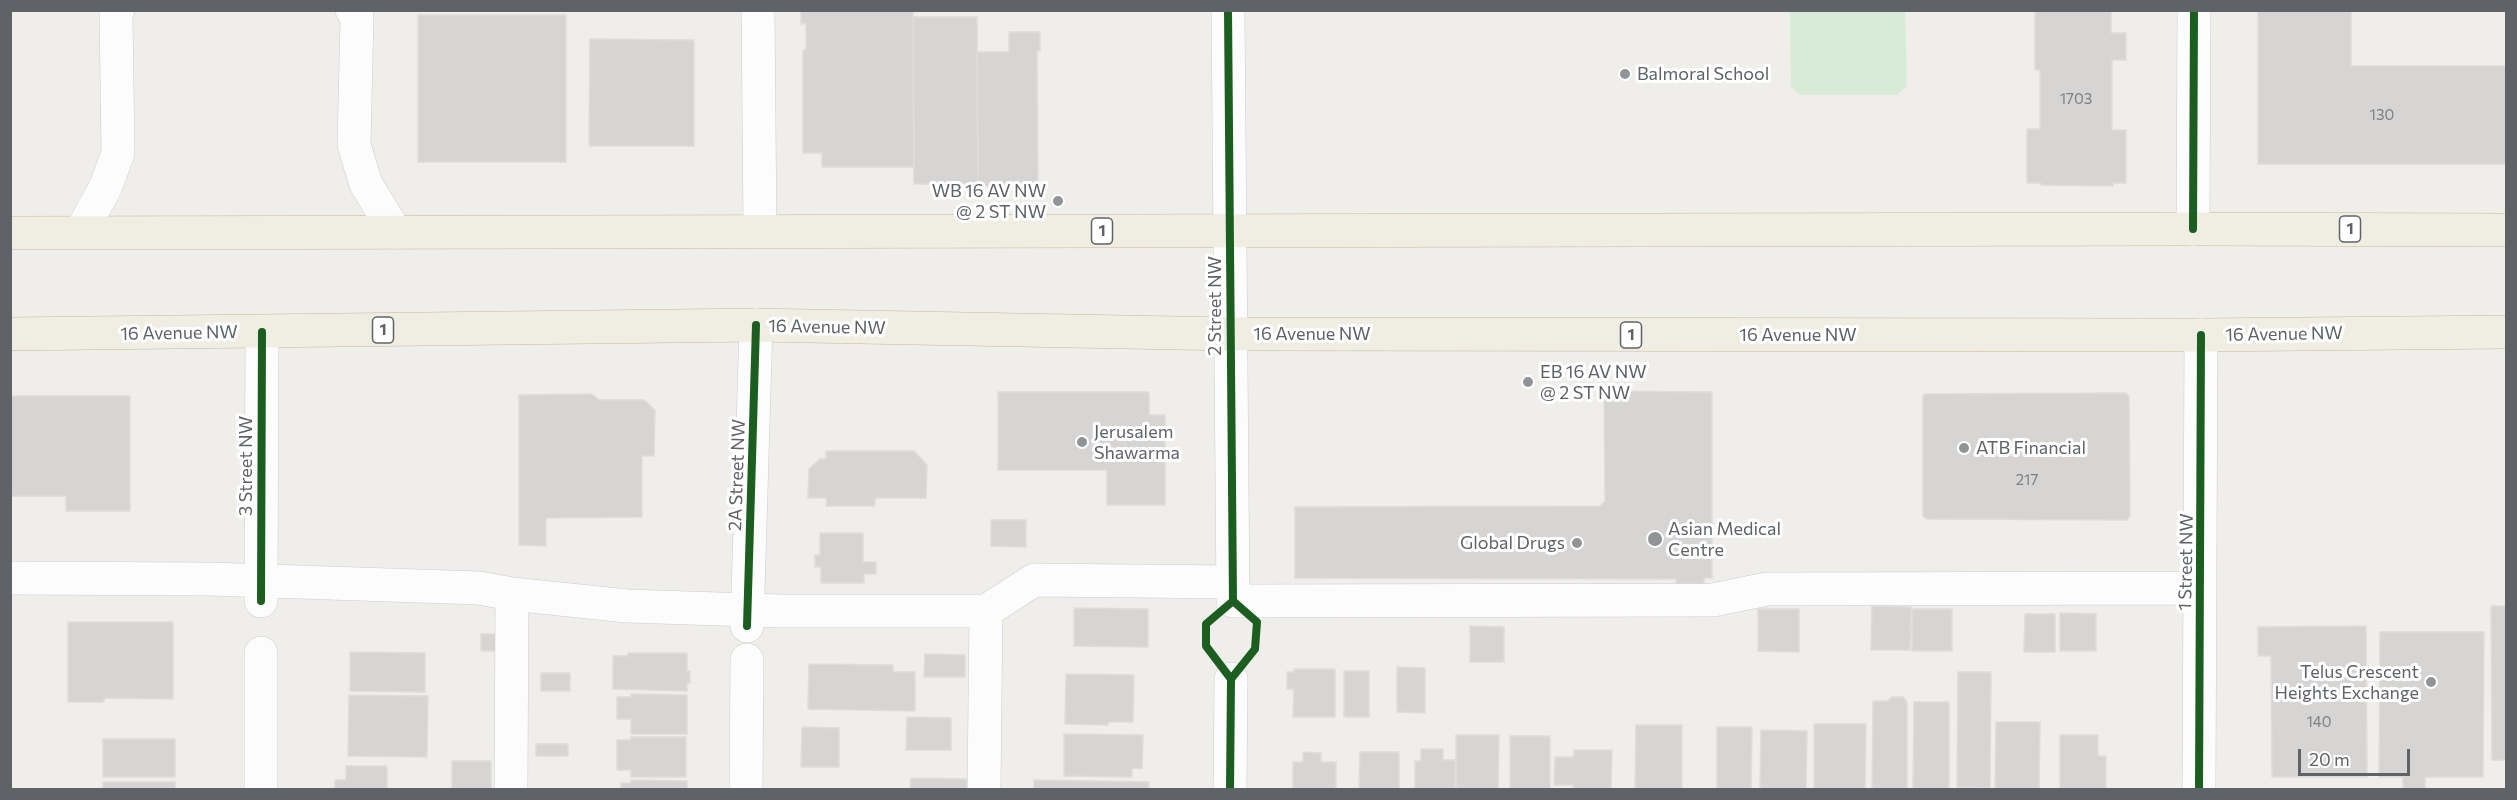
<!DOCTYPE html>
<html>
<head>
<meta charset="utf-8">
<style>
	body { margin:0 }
	#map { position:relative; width:2517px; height:800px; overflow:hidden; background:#efeeea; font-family:Commissioner,sans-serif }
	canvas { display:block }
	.frame { position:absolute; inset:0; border:12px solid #5f6368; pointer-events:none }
	.scale { position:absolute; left:2298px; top:749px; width:112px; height:27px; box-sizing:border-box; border:3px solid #5f6368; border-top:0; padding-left:8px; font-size:18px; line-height:21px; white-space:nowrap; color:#5f6368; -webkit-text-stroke:4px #fff; paint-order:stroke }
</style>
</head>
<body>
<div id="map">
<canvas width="2517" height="800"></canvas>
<div class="frame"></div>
<div class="scale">20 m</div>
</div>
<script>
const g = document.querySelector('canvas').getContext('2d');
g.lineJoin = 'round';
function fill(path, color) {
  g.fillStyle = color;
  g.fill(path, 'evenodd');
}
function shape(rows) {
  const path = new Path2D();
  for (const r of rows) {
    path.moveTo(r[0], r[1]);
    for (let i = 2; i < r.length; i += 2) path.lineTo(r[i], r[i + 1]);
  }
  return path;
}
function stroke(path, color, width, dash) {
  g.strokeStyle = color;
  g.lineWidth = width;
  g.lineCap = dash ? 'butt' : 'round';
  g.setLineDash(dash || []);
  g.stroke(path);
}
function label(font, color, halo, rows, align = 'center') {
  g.font = font + ' Commissioner,sans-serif';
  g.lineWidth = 6;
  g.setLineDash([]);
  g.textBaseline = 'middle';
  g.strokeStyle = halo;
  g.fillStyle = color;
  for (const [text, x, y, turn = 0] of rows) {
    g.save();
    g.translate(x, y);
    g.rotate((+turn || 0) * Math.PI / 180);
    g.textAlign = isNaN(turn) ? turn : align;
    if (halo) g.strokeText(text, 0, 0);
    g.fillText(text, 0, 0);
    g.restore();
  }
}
const green = shape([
	[1790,11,1905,11,1907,86,1897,95,1799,95,1791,86]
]);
const building = shape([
	[801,10,913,10,914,167,822,167,822,153,803,153,803,50,806,50,806,23,801,24,801,10],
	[2035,10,2111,10,2111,33,2126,33,2126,60,2112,60,2112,130,2126,130,2126,183,2113,183,2113,186,2041,185,2041,183,2027,183,2027,129,2040,129,2040,70,2035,70,2035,10],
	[2258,10,2351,10,2351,66,2506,66,2506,164,2258,164,2258,10],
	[418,15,566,15,566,162,418,162,418,15],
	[913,17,977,17,978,184,914,184,913,17],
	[1009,32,1040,32,1040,51,1037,51,1038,185,978,186,977,52,1009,52,1009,32],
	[590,39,694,40,694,146,589,146,590,39],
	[1604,391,1712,392,1712,578,1704,578,1704,589,1676,589,1676,579,1295,578,1295,507,1600,506,1605,501,1604,391],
	[998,392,1149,392,1149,415,1165,415,1165,505,1107,505,1107,470,998,470,998,392],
	[2126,393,2129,396,2130,516,2127,520,1927,519,1923,516,1923,396,1925,394,2126,393],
	[592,394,599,400,644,400,655,410,654,456,642,456,642,517,546,518,546,546,519,545,519,395,592,394],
	[10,396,130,396,130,511,66,511,66,496,10,496,10,396],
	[826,451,914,451,927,465,926,498,875,498,875,506,826,506,827,498,808,498,809,469,820,459,826,459,826,451],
	[991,520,1026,520,1026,547,991,546,991,520],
	[820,533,863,533,863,562,876,562,876,574,864,574,864,583,821,583,821,567,815,567,815,555,820,555,820,533],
	[1872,606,1911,607,1910,650,1871,650,1872,606],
	[2491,606,2506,606,2506,760,2492,760,2491,606],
	[1074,608,1148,609,1148,647,1074,646,1074,608],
	[1758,609,1799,609,1799,652,1758,651,1758,609],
	[1912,609,1952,609,1952,651,1912,651,1912,609],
	[2060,613,2096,614,2096,651,2060,651,2060,613],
	[2025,614,2055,614,2055,652,2024,652,2025,614],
	[68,622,173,622,173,699,104,698,104,702,68,702,68,622],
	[1470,626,1504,627,1504,662,1470,662,1470,626],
	[2366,626,2367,777,2272,777,2271,656,2258,656,2258,627,2366,626],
	[2380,632,2484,632,2483,777,2425,777,2425,789,2409,790,2403,790,2403,777,2379,777,2380,632],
	[481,634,496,634,496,651,481,651,481,634],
	[350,652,425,653,425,692,350,691,350,652],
	[628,653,687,653,687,671,690,671,690,683,687,683,687,691,613,689,613,656,628,656,628,653],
	[925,654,965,655,965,677,924,677,925,654],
	[809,664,893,665,893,672,915,672,915,711,808,709,809,664],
	[1397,667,1425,668,1425,713,1397,712,1397,667],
	[1294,669,1335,669,1335,717,1293,717,1294,689,1287,689,1287,672,1294,672,1294,669],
	[1344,671,1369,671,1369,717,1344,717,1344,671],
	[1958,672,1991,672,1990,788,1957,787,1958,672],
	[541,673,570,673,570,691,541,691,541,673],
	[1066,674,1134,675,1133,722,1108,722,1108,725,1065,724,1066,674],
	[631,694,687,695,687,734,631,734,631,719,617,719,617,697,631,697,631,694],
	[349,695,428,696,427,757,348,756,349,695],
	[1892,697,1903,697,1907,702,1907,790,1872,790,1873,701,1887,701,1892,697],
	[1914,702,1949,702,1949,790,1913,790,1914,702],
	[907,717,951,718,951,750,906,750,907,717],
	[1996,722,2040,722,2039,790,1995,790,1996,722],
	[1814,724,1866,724,1865,790,1814,790,1814,724],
	[1636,725,1682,725,1682,790,1635,790,1636,725],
	[802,727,839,728,839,767,801,767,802,727],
	[1717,727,1752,727,1751,790,1717,790,1717,727],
	[1761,730,1807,731,1806,790,1760,790,1761,730],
	[1064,734,1143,735,1142,769,1132,768,1132,777,1064,776,1064,734],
	[1456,735,1499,735,1498,790,1456,790,1456,735],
	[2060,735,2098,735,2098,756,2106,756,2106,790,2060,790,2060,735],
	[1510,736,1550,736,1550,790,1510,790,1510,736],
	[631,737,686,737,686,777,631,777,631,770,617,770,617,740,631,740,631,737],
	[103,739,175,739,175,777,103,777,103,739],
	[536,744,568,744,568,756,536,756,536,744],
	[1421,749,1443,749,1443,760,1455,760,1455,790,1415,790,1415,761,1421,761,1421,749],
	[1574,750,1612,750,1611,790,1573,790,1573,785,1554,785,1555,757,1574,757,1574,750],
	[1303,752,1321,753,1321,762,1336,762,1336,790,1293,790,1293,762,1303,762,1303,752],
	[1360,752,1399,752,1399,790,1359,790,1360,752],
	[452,761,491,761,491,790,452,790,452,761],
	[346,766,387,766,387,790,335,790,335,780,346,780,346,766],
	[911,778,967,779,967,790,910,790,911,778],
	[631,780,687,781,687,790,621,790,621,783,631,783,631,780],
	[1034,780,1149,782,1149,790,1034,790,1034,780],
	[103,782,175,782,175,790,103,790,103,782]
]);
const minor = shape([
	[352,10,357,17,354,145,366,184,395,232],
	[758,10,760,231],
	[1228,10,1233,601,1713,600,1767,589,2200,588],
	[2193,229,2194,10],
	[81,232,106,186,118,153,116,14,118,10],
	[10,578,209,579,479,588,512,594,627,606,781,611,986,611,1034,580,1232,582],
	[261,601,262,332],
	[747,626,756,325],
	[261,790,261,653],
	[511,790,512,594],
	[746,790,747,660],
	[984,790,986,611],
	[1230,790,1231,679],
	[2199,790,2201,335]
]);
const highway = shape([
	[10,233,2193,229,2506,230],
	[10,334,756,325,1230,334,2201,335,2506,332]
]);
const cycleway = shape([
	[1228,10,1233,601],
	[2193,229,2194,10],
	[261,601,262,332],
	[747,626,756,325],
	[1231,679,1206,646,1206,624,1233,601],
	[1231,679,1255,649,1257,622,1233,601],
	[1230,790,1231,679],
	[2199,790,2201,335]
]);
const markers = [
	[1625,74,6,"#919496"],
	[1058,201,6,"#919496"],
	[1528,382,6,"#919496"],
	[1082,442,6,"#919496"],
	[1964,448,6,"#919496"],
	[1655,539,8,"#919496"],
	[1577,543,6,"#919496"],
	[2431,682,6,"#919496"]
];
const numberNames = [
	["1703",2076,99],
	["130",2382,115],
	["217",2027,480],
	["140",2319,722]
];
const shields = [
	[2350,229,21],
	[1102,231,21],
	[383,330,21],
	[1631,335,21]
];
const shieldNames = [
	["1",2350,229],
	["1",1102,231],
	["1",383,330],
	["1",1631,335]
];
const poiNames = [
	["Balmoral School",1637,74],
	["WB 16 AV NW",1046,191,"right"],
	["@ 2 ST NW",1046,212,"right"],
	["EB 16 AV NW",1540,372],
	["@ 2 ST NW",1540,393],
	["Jerusalem",1094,432],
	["Shawarma",1094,453],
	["ATB Financial",1976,448],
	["Asian Medical",1668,529],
	["Centre",1668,550],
	["Global Drugs",1565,543,"right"],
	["Telus Crescent",2419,672,"right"],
	["Heights Exchange",2419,693,"right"]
];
const streetNames = [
	["2 Street NW",1215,306,-90],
	["16 Avenue NW",827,327,1],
	["16 Avenue NW",179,333,-1],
	["16 Avenue NW",1312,334],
	["16 Avenue NW",2284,334,-1],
	["16 Avenue NW",1798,335],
	["3 Street NW",246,466,-90],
	["2A Street NW",737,475,-88],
	["1 Street NW",2186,562,-89]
];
fill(green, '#d8ebd6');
fill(building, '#d6d5d3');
stroke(building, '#deddd9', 1.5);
stroke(minor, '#cbcccc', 34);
stroke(highway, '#c8b996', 34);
stroke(minor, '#fdfcfc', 33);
stroke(highway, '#f0ede3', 33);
stroke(cycleway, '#1b5e20', 8);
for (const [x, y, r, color] of markers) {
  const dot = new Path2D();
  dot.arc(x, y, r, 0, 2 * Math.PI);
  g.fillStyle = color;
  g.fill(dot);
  stroke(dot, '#fff', 2);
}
label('15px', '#7e8184', null, numberNames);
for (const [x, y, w] of shields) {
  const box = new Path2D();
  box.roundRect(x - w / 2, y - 13, w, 26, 4.5);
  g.fillStyle = '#fff';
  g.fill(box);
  stroke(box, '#5f6368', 1.5);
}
label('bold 16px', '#5f6368', null, shieldNames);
label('18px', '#5f6368', '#fff', poiNames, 'left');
label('18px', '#5f6368', '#fff', streetNames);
</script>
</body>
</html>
